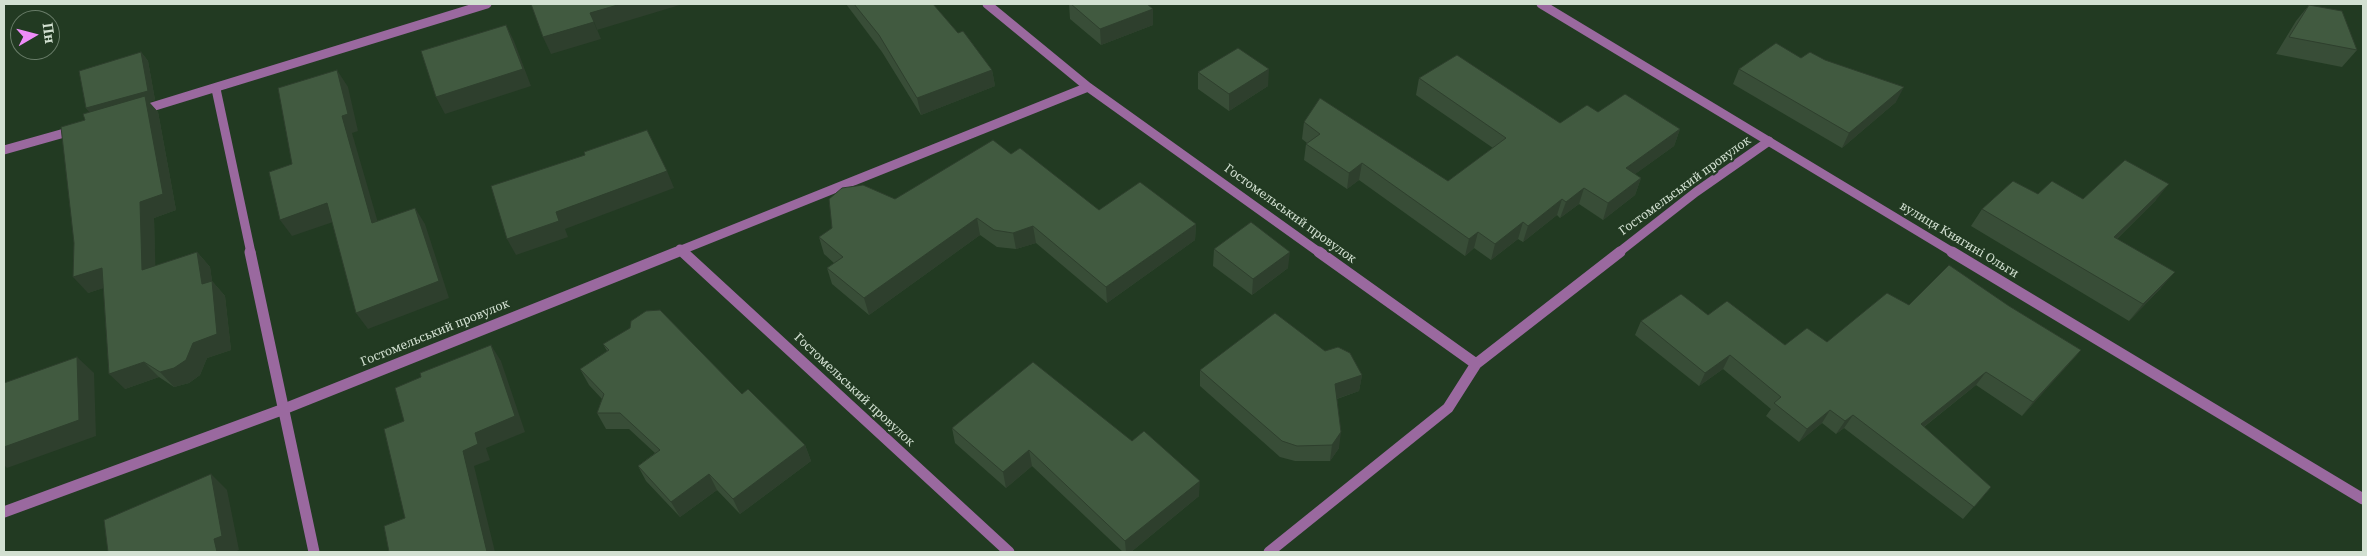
<!DOCTYPE html>
<html>
<head>
<meta charset="utf-8">
<style>
	body { margin:0 }
	#map { position:relative; width:2367px; height:556px; overflow:hidden; background:#223a22; font-family:"Noto Serif",serif }
	canvas { display:block }
	.frame { position:absolute; inset:0; border:5px solid #d2e0d1; pointer-events:none }
	.north { position:absolute; left:10px; top:10px; width:50px; height:50px; box-sizing:border-box; background:#223a22; border:1px solid #687c68; border-radius:50%; rotate:82deg; font-size:14px; font-weight:700; line-height:20px; text-align:center; color:#d2e0d1 }
	.north::after { content:''; display:block; margin:auto; width:18px; height:22px; background:#ee8cf8; clip-path:polygon(50% 0,100% 100%,50% 72%,0 100%) }
</style>
</head>
<body>
<div id="map">
<canvas width="2367" height="556"></canvas>
<div class="frame"></div>
<div class="north">Пн</div>
</div>
<script>
const g = document.querySelector('canvas').getContext('2d');
g.lineJoin = 'round';
function shape(rows) {
  const path = new Path2D();
  for (const r of rows) {
    path.moveTo(r[0], r[1]);
    for (let i = 2; i < r.length; i += 2) path.lineTo(r[i], r[i + 1]);
  }
  return path;
}
function stroke(path, color, width, dash) {
  g.strokeStyle = color;
  g.lineWidth = width;
  g.lineCap = dash ? 'butt' : 'round';
  g.setLineDash(dash || []);
  g.stroke(path);
}
function fill(path, color) {
  g.fillStyle = color;
  g.fill(path, 'evenodd');
}
function label(font, color, halo, rows, align = 'center') {
  g.font = font + ' "Noto Serif",serif';
  g.lineWidth = 4.5;
  g.setLineDash([]);
  g.textBaseline = 'middle';
  g.strokeStyle = halo;
  g.fillStyle = color;
  for (const [text, x, y, turn = 0] of rows) {
    g.save();
    g.translate(x, y);
    g.rotate((+turn || 0) * Math.PI / 180);
    g.textAlign = isNaN(turn) ? turn : align;
    if (halo) g.strokeText(text, 0, 0);
    g.fillText(text, 0, 0);
    g.restore();
  }
}
const minorFar1 = shape([
	[987,4,1088,87,1320,253],
	[216,89,251,253],
	[142,110,487,4],
	[4,150,75,130],
	[680,249,684,253],
	[674,253,1088,87],
	[1618,253,1696,192,1769,141]
]);
const minor = shape([
	[250,252,314,552],
	[683,252,1009,552],
	[1319,252,1476,364],
	[4,512,284,409,677,252],
	[1269,552,1448,408,1476,364,1620,252]
]);
const tertiaryFar1 = shape([
	[1541,4,1954,253]
]);
const tertiary = shape([
	[1952,252,2363,499]
]);
const wall = shape([
	[846,4,933,4,958,33,992,70,995,86,921,115,882,52],
	[1069,4,1147,4,1153,25,1101,45,1070,19],
	[2309,5,2357,50,2342,67,2276,54,2296,21],
	[141,52,148,61,155,100,149,102,158,112,176,210,154,218,155,266,197,252,210,267,212,281,225,296,231,350,207,358,200,375,189,383,174,387,159,377,125,389,103,288,88,293,74,243,85,120,90,112,86,108],
	[1801,58,1825,60,1896,102,1842,148,1733,84,1739,69],
	[1198,72,1268,86,1229,111,1198,89],
	[1419,78,1560,123,1598,112,1680,129,1674,146,1635,174,1641,178,1635,195,1603,220,1579,204,1560,218,1557,215,1523,242,1518,239,1491,260,1474,248,1465,256,1359,180,1347,189,1304,160,1306,144,1307,143,1302,139,1304,122,1448,181,1493,148,1416,95],
	[1011,154,1099,210,1196,224,1195,240,1107,303,1036,243,1016,249,997,247,980,235,869,315,832,284,827,268,834,263,824,254,819,237,895,199],
	[2038,194,2083,199,2156,200,2117,239,2161,288,2129,321,1971,226,1982,209],
	[1214,249,1288,268,1252,295,1213,266],
	[1909,305,2009,306,2081,350,2022,416,1976,385,1924,427,1991,487,1963,519,1844,428,1836,434,1822,423,1799,442,1766,416,1771,409,1723,369,1699,386,1635,335,1641,321,1708,315,1785,345,1827,342],
	[603,344,742,394,805,445,811,461,740,514,717,490,680,517,646,481,638,466,655,453,629,429,606,429,597,413,602,399,589,385,580,369,607,351],
	[1325,351,1362,375,1359,391,1337,399,1339,448,1330,461,1295,461,1280,457,1200,386,1200,370],
	[952,428,1199,496,1131,552,1123,552,1032,466,1006,488,955,443]
]);
const shadedWall = shape([
	[621,4,683,4,597,30,590,13],
	[1153,9,1153,25,1101,45,1100,29],
	[594,22,601,39,551,54,543,37],
	[506,25,514,41,531,86,445,114,436,97],
	[141,52,148,61,155,100,149,102,158,112,176,210,154,218,156,286,142,270,94,118,86,108],
	[1269,69,1268,86,1229,111,1229,94],
	[337,70,348,87,358,131,352,133,383,240,372,223,342,116],
	[992,70,995,86,921,115,917,98],
	[1904,87,1896,102,1842,148,1849,133],
	[1680,129,1674,146,1620,185,1626,168],
	[1362,163,1359,180,1347,189,1349,173],
	[667,171,674,188,565,229,568,237,516,255,507,239,556,212],
	[1641,178,1635,195,1603,220,1608,203],
	[2169,184,2156,200,2101,254,2114,237],
	[1584,188,1579,204,1560,218,1566,202],
	[1562,199,1557,215,1523,242,1528,226],
	[327,203,339,220,292,236,280,220],
	[415,208,425,224,449,298,368,329,356,313],
	[977,218,980,235,869,315,864,298],
	[1523,222,1518,239,1491,260,1495,244],
	[1196,224,1195,240,1107,303,1106,287],
	[1033,226,1036,243,1016,249,1013,233],
	[1478,232,1474,248,1465,256,1469,239],
	[197,252,210,267,212,281,225,296,231,350,207,358,200,375,189,383,174,387,160,372,202,284],
	[1290,252,1288,268,1252,295,1253,279],
	[102,268,116,284,88,293,73,277],
	[2175,272,2161,288,2129,321,2143,304],
	[491,345,501,361,525,432,486,448,490,460,474,466,495,552,487,552,463,451,475,433],
	[2081,350,2070,363,2022,416,2033,402],
	[1730,355,1723,369,1699,386,1705,373],
	[77,357,94,373,96,436,7,468,4,465,4,447],
	[144,362,159,377,125,389,109,374],
	[1986,372,1976,385,1911,437,1921,424],
	[1362,375,1359,391,1333,400,1335,384],
	[1830,410,1822,423,1799,442,1807,429],
	[1853,415,1844,428,1836,434,1845,421],
	[1341,432,1339,448,1330,461,1332,445],
	[805,445,811,461,740,514,733,499],
	[1029,450,1032,466,1006,488,1003,472],
	[211,474,227,490,239,550,235,552,217,552,214,539],
	[709,474,717,490,680,517,671,502],
	[1200,481,1199,496,1131,552,1126,552,1125,541]
]);
const building = shape([
	[531,4,621,4,590,13,594,22,543,37,531,4],
	[854,4,933,4,958,33,963,31,992,70,917,98,879,35,854,4],
	[1071,4,1147,4,1153,9,1100,29,1071,4],
	[2309,5,2342,11,2357,50,2289,37,2309,5],
	[506,25,523,69,436,97,421,51,506,25],
	[1776,43,1801,58,1810,52,1825,60,1904,87,1849,133,1739,69,1776,43],
	[1238,48,1269,69,1229,94,1198,72,1238,48],
	[141,52,148,91,86,108,79,71,141,52],
	[1457,55,1560,123,1587,105,1598,112,1625,94,1680,129,1626,168,1641,178,1608,203,1584,188,1566,202,1562,199,1528,226,1523,222,1495,244,1478,232,1469,239,1362,163,1349,173,1306,144,1320,134,1304,122,1320,98,1448,181,1506,138,1419,78,1457,55],
	[337,70,348,114,342,116,372,223,415,208,439,281,356,313,327,203,280,220,269,172,292,164,278,88,337,70],
	[145,96,163,194,140,202,142,270,197,252,202,284,212,281,217,334,193,343,186,360,174,368,160,372,144,362,109,374,102,268,73,277,74,243,61,127,85,120,83,114,145,96],
	[647,130,667,171,556,212,559,221,507,239,491,186,585,155,584,152,647,130],
	[993,140,1011,154,1020,148,1099,210,1140,182,1196,224,1106,287,1033,226,1013,233,994,230,977,218,864,298,827,268,843,257,819,237,832,228,829,199,842,188,863,185,895,199,993,140],
	[2125,160,2169,184,2114,237,2175,272,2143,304,1982,209,2013,181,2038,194,2052,181,2083,199,2125,160],
	[1251,222,1290,252,1253,279,1214,249,1251,222],
	[1949,265,2009,306,2081,350,2033,402,1986,372,1921,424,1991,487,1974,507,1853,415,1845,421,1830,410,1807,429,1774,403,1781,397,1730,355,1705,373,1641,321,1681,294,1708,315,1727,301,1785,345,1807,328,1827,342,1887,293,1909,305,1949,265],
	[660,310,742,394,748,389,805,445,733,499,709,474,671,502,638,466,660,450,620,413,597,413,604,394,580,369,609,350,603,344,630,328,631,321,646,311,660,310],
	[1275,313,1325,351,1338,347,1350,353,1362,375,1335,384,1341,432,1332,445,1297,446,1282,441,1200,370,1275,313],
	[491,345,515,416,475,433,478,444,463,451,487,552,389,552,384,526,405,518,384,429,404,421,395,388,421,377,420,373,491,345],
	[77,357,79,420,4,447,4,383,77,357],
	[1033,362,1132,441,1144,431,1200,481,1125,541,1029,450,1003,472,952,428,1033,362],
	[211,474,222,536,214,539,217,552,108,552,104,520,211,474]
]);
const streetNames = [
	["Гостомельський провулок",1685,186,-36],
	["Гостомельський провулок",1290,214,36],
	["вулиця Княгині Ольги",1959,240,31],
	["Гостомельський провулок",435,333,-22],
	["Гостомельський провулок",854,390,43]
];
stroke(minorFar1, '#9a699f', 9);
stroke(minor, '#9a699f', 11);
stroke(tertiaryFar1, '#9a699f', 9);
stroke(tertiary, '#9a699f', 11);
fill(wall, '#384d37');
fill(shadedWall, '#2e3f2d');
fill(building, '#415a40');
stroke(building, '#2e3f2d', 1);
label('12px', '#d2e0d1', '#223a22', streetNames);
</script>
</body>
</html>
